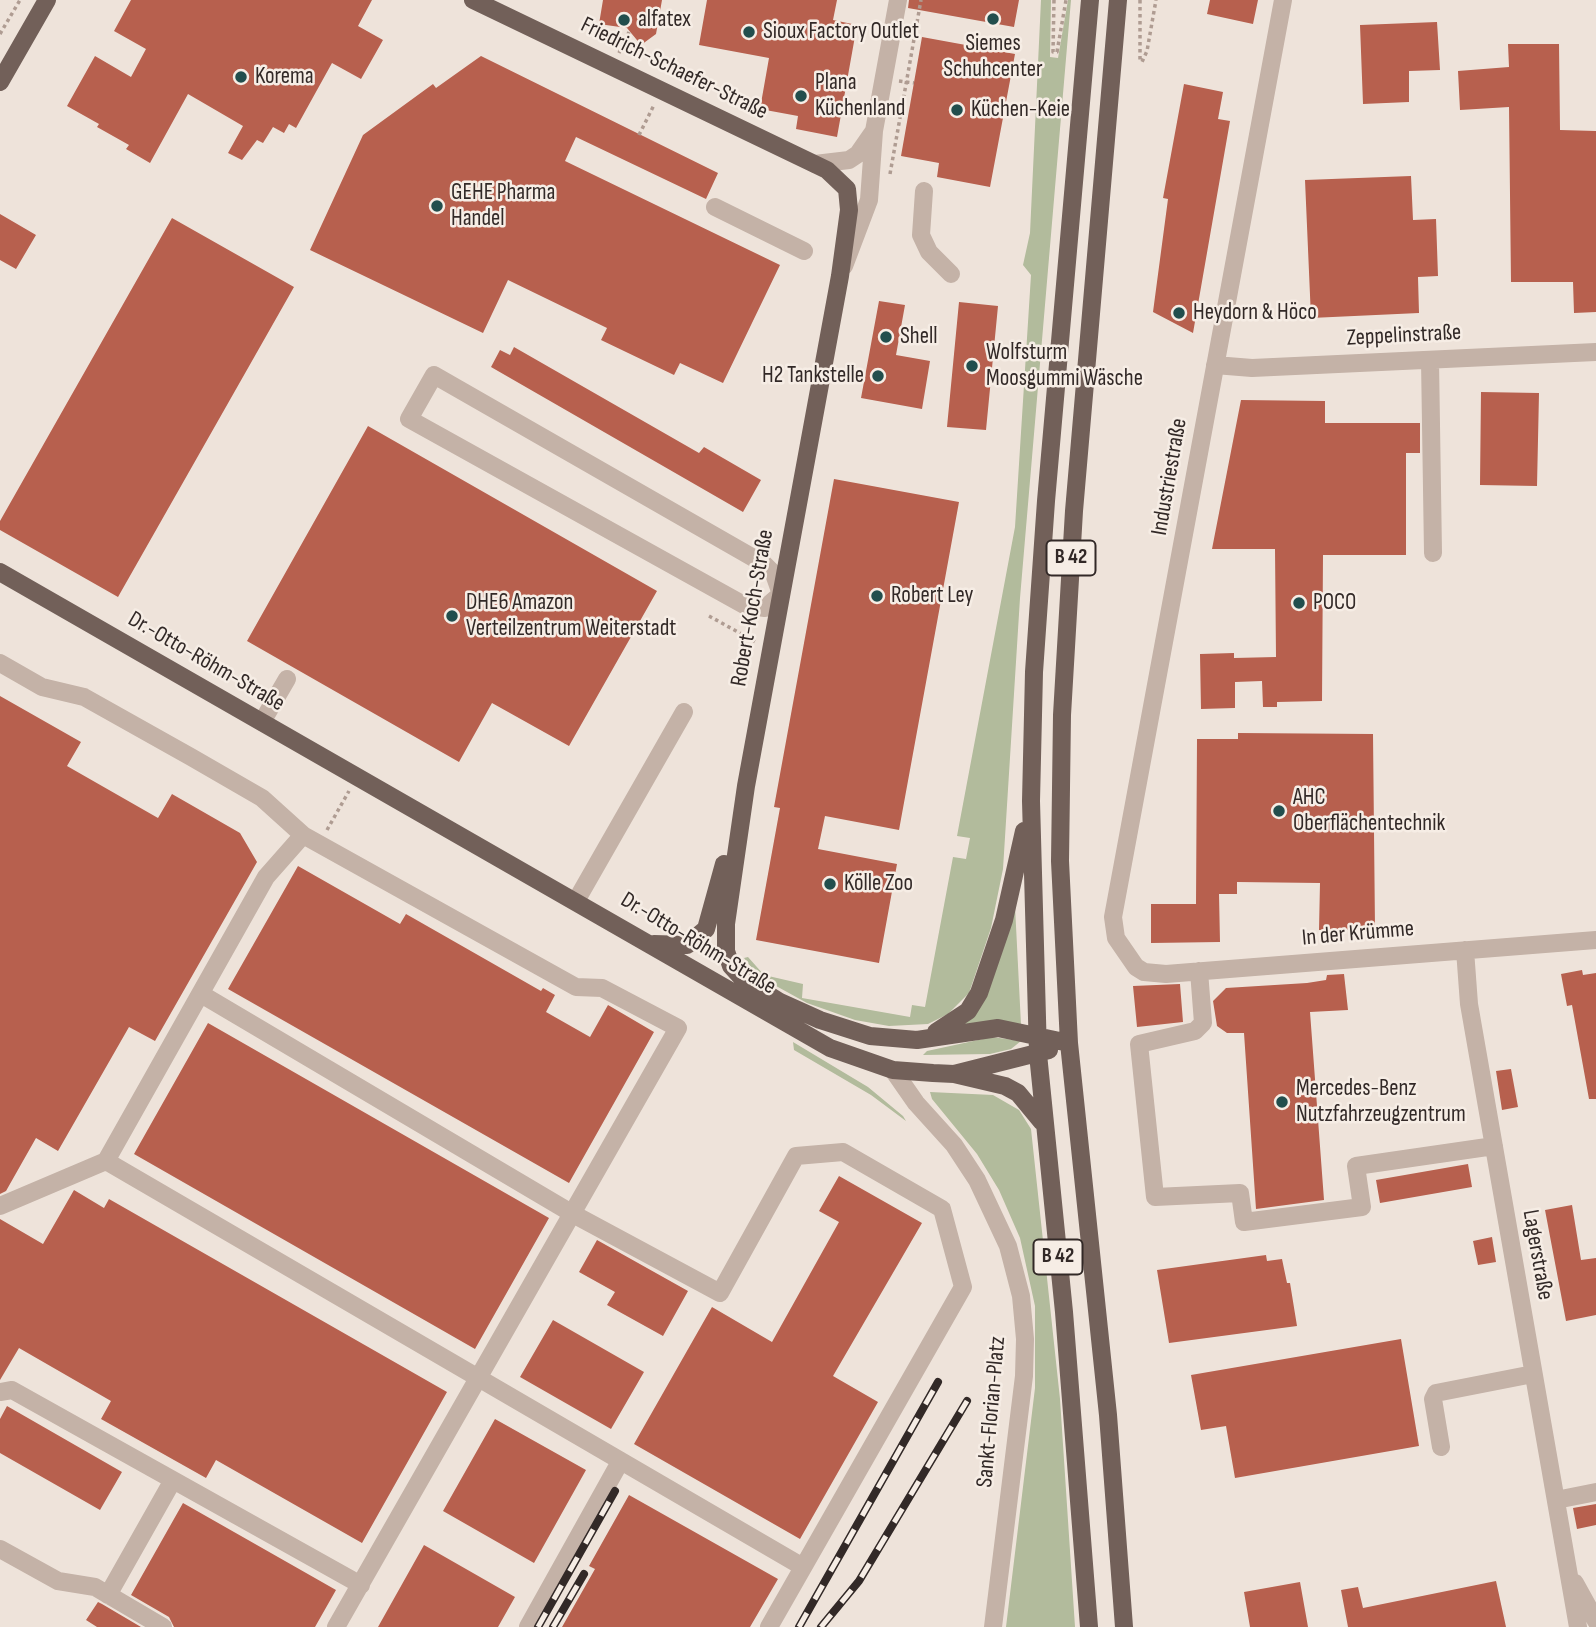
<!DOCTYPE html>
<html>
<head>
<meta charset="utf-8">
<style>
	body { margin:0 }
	canvas { display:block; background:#eee3da }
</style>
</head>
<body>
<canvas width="1596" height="1627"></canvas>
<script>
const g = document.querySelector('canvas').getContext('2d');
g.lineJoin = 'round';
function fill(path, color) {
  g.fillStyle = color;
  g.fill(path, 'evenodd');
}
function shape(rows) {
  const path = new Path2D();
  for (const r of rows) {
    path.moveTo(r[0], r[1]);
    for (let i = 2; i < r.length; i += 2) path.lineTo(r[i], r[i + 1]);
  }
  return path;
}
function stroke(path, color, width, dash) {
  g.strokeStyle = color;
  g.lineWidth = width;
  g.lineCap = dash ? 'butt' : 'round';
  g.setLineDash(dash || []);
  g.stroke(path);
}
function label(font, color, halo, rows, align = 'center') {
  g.font = font + ' "Sofia Sans Condensed",sans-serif';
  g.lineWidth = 5;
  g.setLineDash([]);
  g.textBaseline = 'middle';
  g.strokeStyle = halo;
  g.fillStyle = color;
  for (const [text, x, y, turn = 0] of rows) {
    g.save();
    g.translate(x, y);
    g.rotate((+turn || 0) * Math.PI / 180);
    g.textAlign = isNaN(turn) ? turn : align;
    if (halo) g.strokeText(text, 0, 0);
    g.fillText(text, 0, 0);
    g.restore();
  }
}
const green = shape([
	[1041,0,1051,0,1050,57,1058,58,1068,0,1071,0,1020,598,1003,869,991,928,969,993,948,1014,928,1024,889,1026,855,1020,807,1003,758,976,744,958,748,957,764,975,803,984,802,998,910,1017,912,1005,925,1007,953,857,966,859,970,838,957,836,1015,527,1031,275,1023,265,1030,233],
	[1015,906,1021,1025,959,1026],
	[992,1037,1021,1041,1011,1049,990,1054,923,1055,927,1051],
	[793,1042,868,1087,903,1116,906,1121,871,1095,794,1050],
	[930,1092,993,1095,1019,1110,1031,1129,1060,1399,1075,1627,1006,1627,1035,1388,1035,1306,1020,1238,999,1190,977,1154,932,1099]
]);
const building = shape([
	[131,0,372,0,358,26,383,40,361,79,332,63,296,128,289,124,284,133,273,127,263,143,257,140,242,160,228,153,243,126,188,94,150,163,126,149,129,145,97,127,99,124,67,106,95,56,131,77,146,49,114,31],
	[603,0,662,0,656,34,641,45,627,28,599,24],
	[707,0,837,0,833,20,857,25,837,137,796,129,798,116,760,109,769,58,699,45],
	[909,0,1019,0,1014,27,908,8],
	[1210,0,1258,0,1253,24,1207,14],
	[1437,22,1440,70,1409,71,1409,102,1363,104,1360,25],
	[922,37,1015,54,990,187,937,177,939,163,901,156],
	[1508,44,1559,44,1560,130,1596,131,1596,312,1574,313,1573,282,1511,282,1509,107,1460,110,1458,71,1509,67],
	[481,56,718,173,706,199,576,137,565,161,780,265,723,383,680,363,674,375,601,340,607,328,508,280,483,333,310,250,363,135,433,84,436,88],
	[1184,84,1223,92,1218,119,1230,121,1193,333,1153,312,1168,199,1163,198],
	[1411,176,1413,220,1436,219,1438,276,1418,277,1419,313,1311,318,1305,180],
	[0,214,36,235,16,269,0,260],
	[172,218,294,287,118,597,0,530,0,521],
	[879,301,905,305,896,355,930,361,922,409,861,398],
	[959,302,998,306,986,430,947,427],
	[514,347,699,453,704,447,761,480,743,512,491,367,500,350,510,355],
	[1481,392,1539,393,1537,486,1480,485],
	[1241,400,1325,401,1325,423,1420,423,1420,453,1406,453,1406,555,1323,555,1322,701,1277,702,1277,707,1263,707,1262,681,1235,682,1235,708,1201,709,1200,654,1234,653,1234,658,1276,657,1275,549,1212,549],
	[368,426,657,591,569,746,492,703,459,762,247,641],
	[834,479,959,502,899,830,825,816,818,849,897,864,879,963,756,940,780,808,774,807],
	[0,696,81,742,67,766,158,818,172,794,240,833,257,862,155,1041,129,1027,58,1151,36,1138,6,1191,0,1194],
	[1238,733,1373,734,1375,929,1319,930,1320,883,1237,882,1237,894,1219,894,1220,942,1151,943,1151,904,1196,904,1197,739,1238,739],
	[298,866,400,924,406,914,541,991,543,988,555,995,546,1012,590,1037,608,1005,654,1032,569,1183,228,989],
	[1582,970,1583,975,1596,973,1596,1099,1589,1099,1572,1005,1567,1006,1561,974],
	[1344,974,1348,1010,1310,1012,1324,1200,1256,1209,1244,1033,1227,1033,1217,1026,1213,1001,1226,988,1307,983,1326,980,1327,975],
	[1180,984,1183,1022,1137,1027,1133,986],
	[208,1023,549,1218,475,1349,134,1154],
	[1511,1069,1518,1107,1502,1110,1496,1071],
	[1468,1164,1472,1187,1380,1203,1376,1180],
	[839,1176,922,1223,833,1376,878,1402,800,1539,634,1444,712,1307,772,1342,839,1222,819,1211],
	[74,1190,104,1208,109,1199,447,1392,362,1543,216,1460,206,1478,101,1419,111,1401,19,1348,0,1380,0,1219,43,1244],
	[1572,1205,1581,1260,1596,1258,1596,1315,1566,1321,1545,1210],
	[1492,1237,1496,1262,1478,1265,1473,1241],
	[597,1240,688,1291,663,1336,607,1305,615,1292,579,1272],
	[1266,1255,1267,1261,1282,1259,1287,1283,1290,1283,1297,1326,1169,1343,1157,1270],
	[553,1320,644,1372,611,1429,520,1377],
	[1401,1339,1419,1446,1235,1478,1226,1426,1201,1430,1191,1375],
	[7,1406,122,1472,100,1510,0,1453,0,1419],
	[495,1419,586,1470,534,1563,443,1511],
	[629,1495,778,1579,750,1627,562,1627,595,1569,589,1566],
	[183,1503,336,1590,315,1627,174,1627,169,1617,131,1595],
	[1596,1504,1596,1525,1577,1529,1573,1508],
	[424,1545,515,1597,498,1627,378,1627],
	[1496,1581,1506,1627,1348,1627,1341,1590,1358,1587,1363,1608],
	[1300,1582,1308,1627,1250,1627,1244,1592],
	[98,1602,102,1604,141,1627,97,1627,86,1620]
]);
const path = shape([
	[1054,0,1053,52,1057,52,1066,0],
	[1140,0,1140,60,1142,62,1147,51,1156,0],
	[0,34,20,0],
	[619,53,629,32],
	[899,81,914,83],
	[639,135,654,105],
	[890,174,921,0],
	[709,616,756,642],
	[327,830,349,791]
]);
const minor = shape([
	[1283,0,1113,917,1116,938,1136,967,1144,972,1166,974,1596,940],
	[815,164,849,160,858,154,874,131],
	[924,191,921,235,929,252,951,274],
	[715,207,804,251],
	[844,266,869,200,874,131,898,0],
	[1430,360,1433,553],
	[1215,365,1252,368,1596,352],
	[434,375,764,564,774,574,781,594,765,608,744,605,409,419,434,375],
	[0,663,42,687,84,697,191,757,262,798,303,835,576,987,602,988,678,1028,336,1627],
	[262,722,287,679],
	[576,901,684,712],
	[1465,950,1469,1004,1578,1627],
	[1199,971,1203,1023,1195,1031,1139,1044,1155,1197,1240,1193,1244,1222,1362,1207,1356,1166,1494,1146],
	[201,994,573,1214,720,1293,796,1156,843,1152,942,1209,963,1287,769,1627],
	[893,1070,916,1103,954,1145,977,1180,1008,1246,1021,1296,1025,1339,1024,1376,993,1627],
	[106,1161,803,1567],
	[0,1206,106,1161,266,877,303,835],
	[0,1392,12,1390,361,1585],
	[1441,1447,1433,1399,1436,1393,1533,1374],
	[1556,1500,1596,1492],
	[0,1549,58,1581,95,1587,163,1627],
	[1575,1583,1596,1621],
	[108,1595,173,1480],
	[528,1627,620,1462]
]);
const major = shape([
	[473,0,827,170,847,189,849,210,840,276,746,786,726,924,726,951,731,966,742,978,780,1002,820,1020,870,1036,917,1040,998,1028,1069,1043],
	[1118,0,1074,511,1062,715,1060,861,1069,1043,1108,1415,1124,1627],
	[0,82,47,0],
	[0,572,830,1048,893,1070,933,1073,954,1074,1049,1050],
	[654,944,687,945,706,929,724,864],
	[936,1032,968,1011,979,993,1004,920,1024,831],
	[954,1074,1005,1086,1018,1093,1042,1122],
	[1089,1627,1064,1312,1038,1054,1031,801,1034,672,1046,501,1090,0]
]);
const rail = shape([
	[538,1627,615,1491],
	[553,1627,584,1574],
	[799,1627,938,1382],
	[821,1627,859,1581,967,1401]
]);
const markers = [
	[993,19,7,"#224e4d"],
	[624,20,7,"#224e4d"],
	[749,32,7,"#224e4d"],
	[241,77,7,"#224e4d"],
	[801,96,7,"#224e4d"],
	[957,110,7,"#224e4d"],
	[437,206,7,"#224e4d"],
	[1179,313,7,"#224e4d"],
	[886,337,7,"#224e4d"],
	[972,366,7,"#224e4d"],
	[878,376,7,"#224e4d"],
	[877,596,7,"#224e4d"],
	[1299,603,7,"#224e4d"],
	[452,616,7,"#224e4d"],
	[1279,811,7,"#224e4d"],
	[830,884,7,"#224e4d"],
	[1282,1102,7,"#224e4d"]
];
const shields = [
	[1071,558,49],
	[1058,1257,49]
];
const shieldNames = [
	["B 42",1071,558],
	["B 42",1058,1257]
];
const poiNames = [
	["alfatex",638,20],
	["Sioux Factory Outlet",763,32],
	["Siemes",993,44,"center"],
	["Schuhcenter",993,70,"center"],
	["Korema",255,77],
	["Plana",815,83],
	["Küchenland",815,109],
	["Küchen-Keie",971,110],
	["GEHE Pharma",451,193],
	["Handel",451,219],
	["Heydorn & Höco",1193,313],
	["Shell",900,337],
	["Wolfsturm",986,353],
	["Moosgummi Wäsche",986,379],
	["H2 Tankstelle",864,376,"right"],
	["Robert Ley",891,596],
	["DHE6 Amazon",466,603],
	["Verteilzentrum Weiterstadt",466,629],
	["POCO",1313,603],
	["AHC",1293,798],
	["Oberflächentechnik",1293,824],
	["Kölle Zoo",844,884],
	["Mercedes-Benz",1296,1089],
	["Nutzfahrzeugzentrum",1296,1115]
];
const streetNames = [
	["Friedrich-Schaefer-Straße",674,69,26],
	["Zeppelinstraße",1404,336,-3],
	["Industriestraße",1170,477,-80],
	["Robert-Koch-Straße",753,608,-80],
	["Dr.-Otto-Röhm-Straße",206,662,30],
	["In der Krümme",1358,934,-5],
	["Dr.-Otto-Röhm-Straße",698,944,31],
	["Lagerstraße",1537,1255,80],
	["Sankt-Florian-Platz",992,1412,-85]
];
fill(green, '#b2bb9c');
fill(building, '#b7604e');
stroke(path, '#af9c92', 3.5, [3.5, 3.5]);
stroke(minor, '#c4b2a7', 18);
stroke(major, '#726059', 18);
stroke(rail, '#322927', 8);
stroke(rail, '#f6ede5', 5, [16]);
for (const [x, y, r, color] of markers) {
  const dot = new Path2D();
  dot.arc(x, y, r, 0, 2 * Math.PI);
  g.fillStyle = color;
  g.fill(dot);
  stroke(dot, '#f6ede5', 2.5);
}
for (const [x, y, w] of shields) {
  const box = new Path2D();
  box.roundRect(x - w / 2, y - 17.5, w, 35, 5);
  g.fillStyle = '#f6ede5';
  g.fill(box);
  stroke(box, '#322927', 2);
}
label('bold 21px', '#322927', null, shieldNames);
label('23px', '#322927', '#f6ede5', poiNames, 'left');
label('23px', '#322927', '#f6ede5', streetNames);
</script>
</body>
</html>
